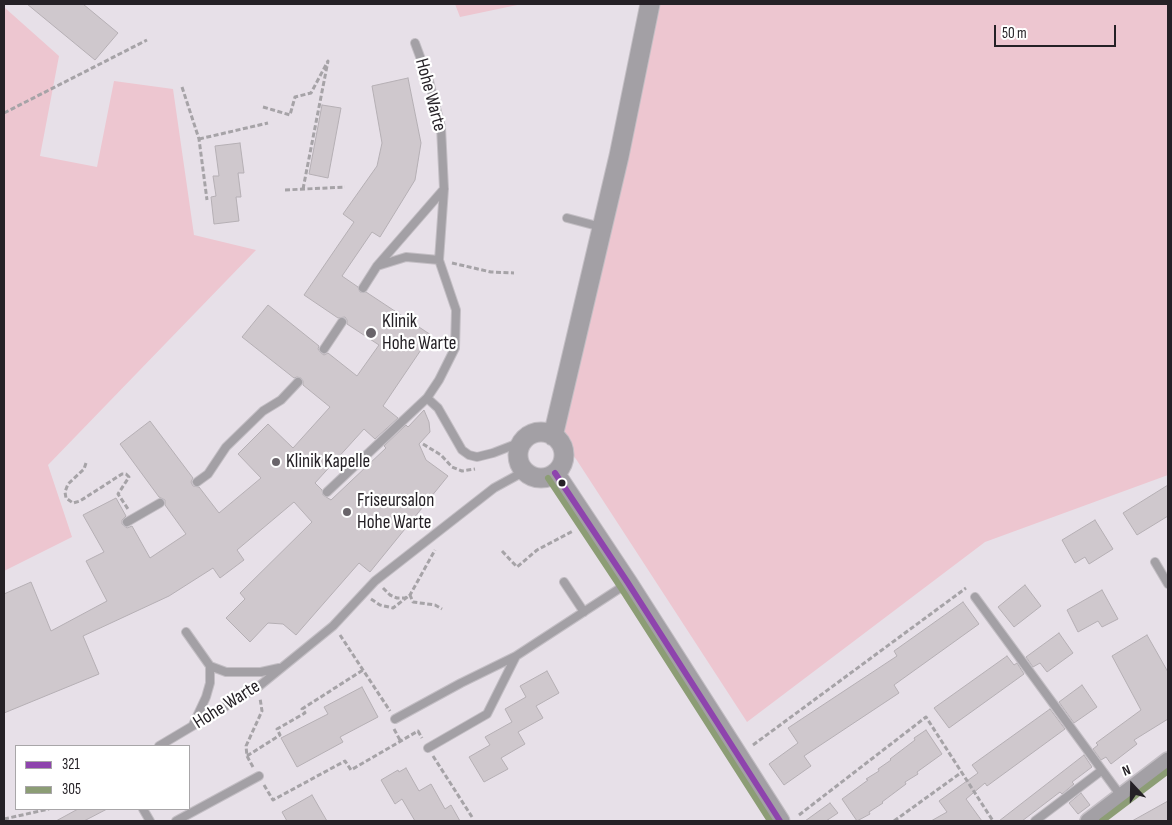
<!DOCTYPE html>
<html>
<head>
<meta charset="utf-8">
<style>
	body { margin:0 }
	#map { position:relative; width:1172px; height:825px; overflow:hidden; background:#e7e0e8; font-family:"Sofia Sans Condensed",sans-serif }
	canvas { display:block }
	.frame { position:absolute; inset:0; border:5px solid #252126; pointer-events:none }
	.legend { position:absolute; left:15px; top:745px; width:175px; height:65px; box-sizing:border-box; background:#fff; border:1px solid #a8a6a8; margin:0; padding:6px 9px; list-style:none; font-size:15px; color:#252126 }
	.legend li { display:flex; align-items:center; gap:10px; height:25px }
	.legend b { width:25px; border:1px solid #a8a6a8 }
	.north { position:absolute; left:1107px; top:760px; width:50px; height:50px; -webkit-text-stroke:4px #fff; paint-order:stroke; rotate:339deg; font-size:14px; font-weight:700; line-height:20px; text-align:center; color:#252126 }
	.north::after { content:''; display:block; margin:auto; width:18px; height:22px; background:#252126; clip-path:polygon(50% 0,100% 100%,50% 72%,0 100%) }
	.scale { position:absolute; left:994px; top:25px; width:122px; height:22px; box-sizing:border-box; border:2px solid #252126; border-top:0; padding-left:6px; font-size:15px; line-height:18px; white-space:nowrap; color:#252126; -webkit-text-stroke:4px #fff; paint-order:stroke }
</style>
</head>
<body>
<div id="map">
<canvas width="1172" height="825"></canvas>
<div class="frame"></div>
<ul class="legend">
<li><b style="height:6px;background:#8e44ad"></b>321</li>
<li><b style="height:6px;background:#8c9d75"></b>305</li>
</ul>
<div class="north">N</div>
<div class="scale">50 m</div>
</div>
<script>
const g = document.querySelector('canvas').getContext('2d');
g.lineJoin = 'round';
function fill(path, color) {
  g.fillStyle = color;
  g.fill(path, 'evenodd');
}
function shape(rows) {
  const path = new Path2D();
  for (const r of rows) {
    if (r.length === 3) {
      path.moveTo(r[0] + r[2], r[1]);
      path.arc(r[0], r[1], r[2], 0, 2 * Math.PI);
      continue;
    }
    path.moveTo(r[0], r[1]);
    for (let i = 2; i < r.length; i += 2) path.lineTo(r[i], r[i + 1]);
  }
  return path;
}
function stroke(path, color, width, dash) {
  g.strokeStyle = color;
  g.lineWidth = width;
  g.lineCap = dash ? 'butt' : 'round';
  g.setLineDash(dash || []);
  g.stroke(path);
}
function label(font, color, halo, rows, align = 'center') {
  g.font = font + ' "Sofia Sans Condensed",sans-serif';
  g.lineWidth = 4.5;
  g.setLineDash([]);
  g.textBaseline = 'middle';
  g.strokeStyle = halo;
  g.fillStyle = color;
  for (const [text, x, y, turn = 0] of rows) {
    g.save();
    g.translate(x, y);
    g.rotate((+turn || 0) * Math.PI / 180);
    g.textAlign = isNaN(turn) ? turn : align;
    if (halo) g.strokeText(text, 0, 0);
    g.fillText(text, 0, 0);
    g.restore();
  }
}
const green = shape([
	[455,4,522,4,460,17],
	[650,4,1168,4,1168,475,985,542,747,722,576,459,557,439],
	[4,7,59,56,40,156,97,167,114,81,173,89,194,235,256,250,48,465,72,537,4,571]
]);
const building = shape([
	[27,4,83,4,118,33,95,60,27,4],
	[408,78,421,143,415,180,380,237,372,232,342,276,358,287,360,292,366,292,431,335,383,406,398,418,375,439,364,429,315,483,322,490,323,495,331,500,386,448,384,446,406,425,408,427,424,410,429,422,430,432,419,444,426,460,448,476,370,572,359,563,296,635,283,624,268,623,250,642,226,618,245,599,240,593,312,522,294,502,237,550,244,560,220,578,213,568,169,596,83,636,99,674,4,713,4,594,31,582,51,631,107,601,86,561,104,552,83,515,116,498,126,516,122,520,122,524,127,528,132,526,150,558,186,534,165,505,165,500,159,497,120,444,150,421,193,478,191,482,193,486,199,487,219,513,261,478,238,454,268,424,293,448,330,407,303,385,303,381,301,378,297,377,294,378,242,337,268,305,319,346,318,349,321,353,324,355,328,353,357,376,379,345,347,324,347,320,345,317,338,318,304,295,354,222,343,214,377,166,382,143,372,86,408,78],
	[322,105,341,108,328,178,309,174,322,105],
	[240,143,244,173,238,173,241,197,236,197,239,221,214,224,211,197,216,196,213,176,219,176,215,146,240,143],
	[1168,485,1168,516,1137,535,1123,513,1168,485],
	[1095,520,1113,549,1089,564,1085,557,1075,563,1062,540,1095,520],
	[1025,585,1041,606,1014,627,998,607,1025,585],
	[1102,590,1118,619,1102,627,1098,621,1078,632,1067,610,1102,590],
	[963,602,979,624,894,685,899,693,804,756,811,766,784,785,769,764,798,743,788,728,897,656,894,651,963,602],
	[1059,633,1073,653,1047,672,1040,663,1033,667,1026,657,1059,633],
	[1147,635,1168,672,1168,719,1134,740,1137,744,1111,764,1106,757,1101,760,1093,749,1098,745,1096,743,1141,710,1112,656,1147,635],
	[1007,656,1014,665,1017,663,1024,674,949,728,934,708,1007,656],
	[547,671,559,693,536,706,543,718,518,732,525,744,501,758,508,769,484,782,469,757,490,745,485,737,512,722,505,709,526,697,520,686,547,671],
	[1082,685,1097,707,1074,723,1059,702,1082,685],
	[362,687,378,717,340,737,343,742,297,767,281,738,328,714,324,707,362,687],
	[1050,709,1065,729,987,786,985,783,966,799,982,821,931,821,947,812,939,801,978,773,972,765,1050,709],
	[926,730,942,754,917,772,918,774,905,782,906,784,882,802,883,803,869,812,870,814,857,821,842,799,868,780,866,779,879,771,878,769,891,760,890,759,915,740,914,738,926,730],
	[1084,755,1092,767,1072,782,1074,784,1062,794,1060,792,1022,821,999,821,1084,755],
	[406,768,419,791,431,784,445,809,451,805,460,821,415,821,402,799,395,804,381,780,398,770,399,772,406,768],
	[1081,793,1090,805,1078,814,1069,803,1081,793],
	[312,795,327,821,287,821,282,812,312,795],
	[1168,801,1168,821,1132,821,1168,801],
	[830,803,838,813,826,821,805,821,830,803],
	[78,809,107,809,84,821,56,821,78,809]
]);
const path = shape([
	[182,87,199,139,207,200],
	[263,107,290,115,295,97,311,93,328,61,303,189],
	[4,113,147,40],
	[199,139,268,123],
	[285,190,345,187],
	[452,263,491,272,514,273],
	[423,444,441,455,452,467,462,471,475,469],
	[86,463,84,469,68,484,65,492,66,498,73,503,80,501,122,474,126,474,129,477,118,494,128,509],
	[502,551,517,567,537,550,573,531],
	[383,588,390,595,397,598,405,598,410,595,435,550],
	[371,599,380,605,393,608,410,595,413,602,435,605,442,609],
	[340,635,390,711],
	[394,729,401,742],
	[753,745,966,588],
	[247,756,280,735,277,729,305,713,302,709,363,670],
	[433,756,472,817],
	[253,767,247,756,246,746,262,711,260,698],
	[264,785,273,800,345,761,351,770,418,731,422,738],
	[799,815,926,717,993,821],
	[4,819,49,809],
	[894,821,962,772]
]);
const service = shape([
	[415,43,429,81,441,127,444,189,439,260,456,310,455,348,439,380,427,398,438,408,462,450,469,455,477,457,493,453,524,441],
	[567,218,601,227],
	[377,266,406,257,439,260],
	[363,288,377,266,444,189],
	[324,349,342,322],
	[197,482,208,474,226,447,263,411,281,400,298,382],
	[327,492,427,398],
	[127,522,160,503],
	[1155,562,1168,584],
	[564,582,584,612],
	[975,597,1121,796],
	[186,632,210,666,226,672,261,672,279,668],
	[395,719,461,683,516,656],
	[193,725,206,697,210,683,210,666],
	[159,746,258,687,333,626,375,581,494,488,525,471],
	[428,748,487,714,516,656,628,583],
	[143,809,150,821],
	[176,821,259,776],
	[1035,821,1101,771]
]);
const minor = shape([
	[1088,821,1168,760]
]);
const tertiary = shape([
	[541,455,23],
	[553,436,619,156,650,4],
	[555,473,628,583,780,821]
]);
const bus1 = shape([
	[555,473,628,583,780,821]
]);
const bus2 = shape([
	[548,478,621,588,770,821],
	[1102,821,1168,771]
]);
const markers = [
	[371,333,6,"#69646a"],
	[276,462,5,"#69646a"],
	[562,483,4.5,"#252126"],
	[347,512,5,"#69646a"]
];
const streetNames = [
	["Hohe Warte",430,95,75],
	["Hohe Warte",227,705,-32]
];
const poiNames = [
	["Klinik",382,322],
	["Hohe Warte",382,344],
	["Klinik Kapelle",286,462],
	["Friseursalon",357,501],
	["Hohe Warte",357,523]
];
fill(green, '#edc6d0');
fill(building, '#cfc8cd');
stroke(building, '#b5afb4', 1);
stroke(service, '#c3bec4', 10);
stroke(minor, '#c3bec4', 18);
stroke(tertiary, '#c3bec4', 21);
stroke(path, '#a6a3a7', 3, [5, 2.5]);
stroke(service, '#a3a0a5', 8);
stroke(minor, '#a3a0a5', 15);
stroke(tertiary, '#a3a0a5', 19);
stroke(bus1, '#8e44ad', 6);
stroke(bus2, '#8c9d75', 6);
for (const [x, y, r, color] of markers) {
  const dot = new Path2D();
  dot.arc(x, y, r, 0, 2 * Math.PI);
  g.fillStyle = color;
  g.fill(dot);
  stroke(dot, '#fff', 2);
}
label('19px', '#252126', '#fff', streetNames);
label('19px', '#252126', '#fff', poiNames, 'left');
</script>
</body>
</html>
